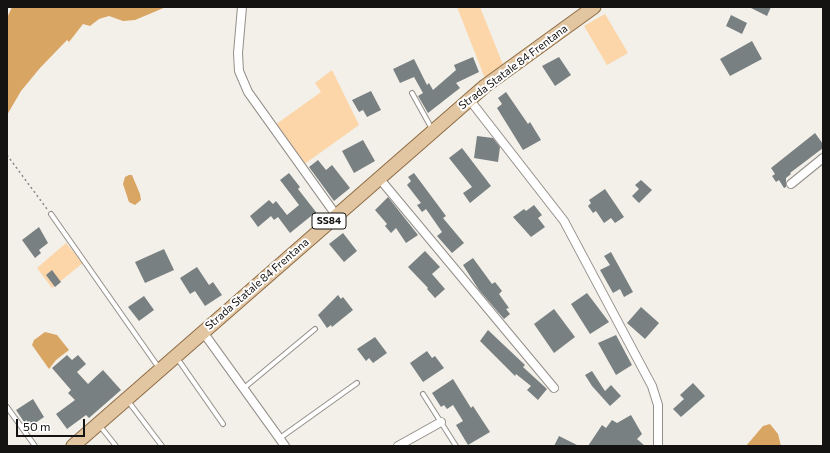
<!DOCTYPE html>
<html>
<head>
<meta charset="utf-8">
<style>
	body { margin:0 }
	#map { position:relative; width:830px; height:453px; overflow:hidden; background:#f3efe9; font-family:Commissioner,sans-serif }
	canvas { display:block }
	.frame { position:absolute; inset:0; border:8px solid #151311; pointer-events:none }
	.scale { position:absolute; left:16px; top:419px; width:69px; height:18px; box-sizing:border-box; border:2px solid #151311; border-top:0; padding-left:5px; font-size:12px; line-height:14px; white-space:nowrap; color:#151311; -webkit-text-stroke:3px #fff; paint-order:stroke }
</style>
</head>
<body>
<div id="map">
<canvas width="830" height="453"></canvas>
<div class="frame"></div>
<div class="scale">50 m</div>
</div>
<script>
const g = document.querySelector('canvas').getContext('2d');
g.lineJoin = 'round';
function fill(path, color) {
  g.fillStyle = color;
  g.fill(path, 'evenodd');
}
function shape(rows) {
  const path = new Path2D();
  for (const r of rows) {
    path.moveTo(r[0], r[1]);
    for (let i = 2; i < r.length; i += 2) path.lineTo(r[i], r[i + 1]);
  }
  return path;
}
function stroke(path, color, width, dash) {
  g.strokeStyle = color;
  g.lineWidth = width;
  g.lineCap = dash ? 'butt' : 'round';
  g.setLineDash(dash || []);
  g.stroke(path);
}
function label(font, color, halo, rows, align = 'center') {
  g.font = font + ' Commissioner,sans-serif';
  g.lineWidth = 4;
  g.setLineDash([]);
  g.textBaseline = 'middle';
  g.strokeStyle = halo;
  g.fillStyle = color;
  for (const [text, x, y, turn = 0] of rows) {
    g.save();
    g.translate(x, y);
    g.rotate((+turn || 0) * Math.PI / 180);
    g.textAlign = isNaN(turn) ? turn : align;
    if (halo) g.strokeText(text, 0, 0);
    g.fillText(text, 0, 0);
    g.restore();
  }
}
const green = shape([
	[457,7,480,7,504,67,486,81],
	[605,14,628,53,607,65,584,26],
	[332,70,359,125,303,165,275,125,321,92,315,83],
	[66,243,83,263,52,288,37,268]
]);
const forest = shape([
	[12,7,166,7,135,20,123,21,109,16,99,19,90,26,83,24,69,42,67,40,40,68,21,91,7,115,7,18],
	[129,175,132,175,140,194,141,200,135,205,129,202,123,184,125,177],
	[45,332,57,335,69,350,56,360,49,369,32,345,34,340],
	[770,424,778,434,781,446,746,446,763,426]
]);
const building = shape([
	[749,7,771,7,767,16],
	[731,15,747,23,742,34,726,26],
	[752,41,762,59,730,76,720,59],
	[473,57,479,72,456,83,460,88,428,113,418,96,423,93,414,77,400,83,393,69,414,59,427,85,429,83,433,90,456,70,454,65],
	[559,57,571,75,555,86,542,66],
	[371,91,381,110,367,117,363,110,359,112,352,100],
	[506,92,528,124,530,122,541,140,523,150,497,108,502,104,498,98],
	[815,133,823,144,823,148,790,173,791,174,786,178,786,187,784,188,779,180,776,182,772,176,775,174,771,168],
	[477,136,493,138,500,147,498,162,474,158],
	[363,140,375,161,354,173,342,151],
	[462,148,491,186,470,203,463,193,472,187,449,158],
	[318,160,326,170,332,165,350,188,334,201,309,167],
	[289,173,300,187,298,189,316,212,290,233,278,217,274,220,271,216,258,227,250,216,269,200,273,204,276,201,287,215,299,205,280,180],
	[414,173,446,216,443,218,464,243,452,253,437,236,442,232,426,209,422,212,417,205,421,203,407,185,411,181,408,177],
	[641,180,652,190,639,203,632,196,639,189,635,185],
	[605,189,624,217,615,223,611,218,604,223,596,211,593,213,588,206,591,203,589,200],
	[388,197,418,235,406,243,396,228,391,233,385,226,387,224,375,210],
	[534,205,542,215,538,218,545,227,531,237,513,217,524,209,526,211],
	[39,227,48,243,39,250,41,253,35,258,22,240],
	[343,233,357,251,344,262,329,244],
	[164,249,174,270,145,283,135,262],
	[425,251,440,267,432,274,445,289,435,298,427,289,428,288,408,267],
	[611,252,633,292,624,297,620,289,613,293,600,270,610,265,604,256],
	[473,258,492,284,495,282,502,291,499,294,509,308,506,309,510,314,504,319,479,290,463,265],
	[197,267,209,285,213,282,222,295,205,306,195,291,190,294,180,278],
	[52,270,61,282,55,287,46,275],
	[587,293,609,322,590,334,571,304],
	[338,295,341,299,343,297,353,310,332,327,331,325,327,328,318,315],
	[144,296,154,310,139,321,128,307],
	[641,307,659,323,645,339,627,323],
	[554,309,575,337,554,353,534,324],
	[488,330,525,365,523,367,547,389,538,400,527,390,531,386,516,374,515,376,480,341],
	[616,335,632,365,616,375,598,343],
	[375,337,387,353,373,363,369,358,366,361,357,349],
	[427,351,432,358,435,356,444,368,423,382,410,363],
	[67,355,72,360,78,355,86,364,77,372,88,384,103,370,121,390,89,418,86,415,67,429,56,414,75,400,68,393,71,390,52,368],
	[592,371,605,391,611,385,621,396,610,406,592,386,585,375],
	[453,379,471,408,473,406,490,432,468,445,456,425,463,421,453,405,447,409,444,405,441,407,432,393],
	[693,383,705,396,681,417,673,409,684,399,680,395],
	[33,399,44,417,28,428,16,410],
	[631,415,642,434,637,439,645,446,588,446,602,425,606,428,612,420,617,423],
	[559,436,579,446,554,446]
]);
const path = shape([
	[7,155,47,209]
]);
const lane = shape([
	[412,93,432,129],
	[51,214,159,368],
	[177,358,223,424],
	[244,388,315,329],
	[423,394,456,446],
	[128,401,162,446],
	[7,407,35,446],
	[100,426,116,446],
	[280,438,357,383]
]);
const street = shape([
	[242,7,238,53,239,71,248,92,336,215],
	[469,99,564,221,652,386,658,405,658,446],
	[379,178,554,388],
	[791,184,823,158],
	[203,332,285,446],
	[398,446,441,422]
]);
const primary = shape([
	[73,446,485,86,594,7]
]);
const shields = [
	[329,221,34]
];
const shieldNames = [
	["SS84",329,221]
];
const streetNames = [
	["Strada Statale 84 Frentana",513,67,-37],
	["Strada Statale 84 Frentana",257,284,-41]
];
fill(green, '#fcd6a9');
fill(forest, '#d9a563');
fill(building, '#798082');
stroke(lane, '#948f8a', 6);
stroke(street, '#948f8a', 10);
stroke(primary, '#8e6e46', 15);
stroke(path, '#898682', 1.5, [2, 3]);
stroke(lane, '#fff', 4);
stroke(street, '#fff', 8);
stroke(primary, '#e2c5a1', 13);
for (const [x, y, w] of shields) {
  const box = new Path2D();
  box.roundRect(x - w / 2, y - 8, w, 16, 3);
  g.fillStyle = '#fff';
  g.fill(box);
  stroke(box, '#151311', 1);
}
label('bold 10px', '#151311', null, shieldNames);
label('11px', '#151311', '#fff', streetNames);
</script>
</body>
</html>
